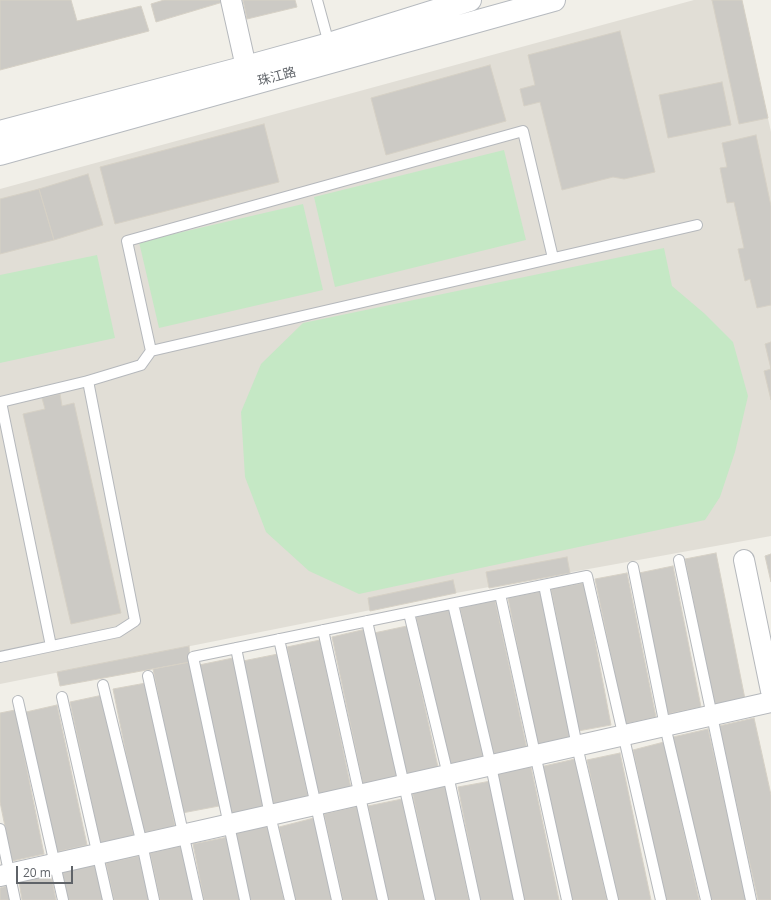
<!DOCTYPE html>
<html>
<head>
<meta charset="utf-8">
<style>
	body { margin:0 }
	#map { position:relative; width:771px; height:900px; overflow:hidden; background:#f1efe8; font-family:"Open Sans",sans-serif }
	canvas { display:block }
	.scale { position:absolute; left:16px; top:866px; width:57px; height:18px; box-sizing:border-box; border:2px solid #5f6368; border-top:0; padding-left:5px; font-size:12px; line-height:14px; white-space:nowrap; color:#5f6368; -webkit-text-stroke:3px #fff; paint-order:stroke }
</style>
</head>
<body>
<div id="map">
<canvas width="771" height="900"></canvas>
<div class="scale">20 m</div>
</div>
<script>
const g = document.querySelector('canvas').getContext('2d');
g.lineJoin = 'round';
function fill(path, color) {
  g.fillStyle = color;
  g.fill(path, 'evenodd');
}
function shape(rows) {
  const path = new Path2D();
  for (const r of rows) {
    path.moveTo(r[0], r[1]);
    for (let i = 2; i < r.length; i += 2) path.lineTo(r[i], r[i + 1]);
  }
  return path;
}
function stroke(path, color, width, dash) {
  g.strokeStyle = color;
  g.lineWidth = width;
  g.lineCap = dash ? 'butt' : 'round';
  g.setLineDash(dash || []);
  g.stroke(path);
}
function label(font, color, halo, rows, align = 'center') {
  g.font = font + ' "Open Sans","Noto Sans SC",sans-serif';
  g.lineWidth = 3;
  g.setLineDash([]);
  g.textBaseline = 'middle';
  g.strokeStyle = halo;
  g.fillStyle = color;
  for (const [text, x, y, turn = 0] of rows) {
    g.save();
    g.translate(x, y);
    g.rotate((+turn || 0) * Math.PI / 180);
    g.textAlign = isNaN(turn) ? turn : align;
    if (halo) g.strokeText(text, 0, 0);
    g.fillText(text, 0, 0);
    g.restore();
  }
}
const education = shape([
	[694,0,742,0,771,132,771,536,456,593,0,684,0,189]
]);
const green = shape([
	[504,150,526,240,335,287,314,197],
	[303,204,323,290,159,328,139,242],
	[664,248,672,286,705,314,733,342,748,396,735,452,720,497,705,520,359,594,309,571,266,532,245,477,241,412,261,364,303,323],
	[97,255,115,338,0,363,0,275]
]);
const building = shape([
	[0,0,71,0,77,21,141,6,149,31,0,70,0,0],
	[164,0,222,0,223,2,156,22,151,4,164,0],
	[243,0,295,0,297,7,247,19,243,0],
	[712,0,742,0,768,118,739,124,712,0],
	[620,31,655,172,624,179,613,177,562,190,540,102,524,106,520,89,535,85,528,55,620,31],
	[490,65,506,121,386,155,371,98,490,65],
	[722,82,731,125,668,138,659,95,722,82],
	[264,124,279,182,115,224,100,167,264,124],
	[756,135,771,206,771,305,757,308,750,279,745,281,738,249,744,248,734,202,727,203,720,168,727,167,722,143,756,135],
	[88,174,103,225,54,240,39,189,88,174],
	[39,189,54,240,0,254,0,199,39,189],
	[771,342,771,369,765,344,771,342],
	[771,369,771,400,764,371,771,369],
	[60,394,62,406,74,403,121,613,71,624,23,414,45,409,42,398,60,394],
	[716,553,745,699,714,705,685,559,716,553],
	[771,554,771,582,765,556,771,554],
	[567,557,570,573,489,588,486,572,567,557],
	[673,566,701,707,667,714,639,573,673,566],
	[627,573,656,717,625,724,595,579,627,573],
	[453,580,456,593,370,611,368,598,453,580],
	[584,583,611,725,578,731,551,589,584,583],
	[542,591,572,739,537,746,508,598,542,591],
	[495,600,527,749,492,756,460,608,495,600],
	[451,609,485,756,449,764,416,617,451,609],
	[407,626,438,767,406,774,374,633,407,626],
	[366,629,397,777,363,784,332,637,366,629],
	[320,640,351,788,318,795,287,647,320,640],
	[189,646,190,662,60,686,57,672,189,646],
	[278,654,308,796,273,804,243,661,278,654],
	[233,658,264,808,230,815,199,665,233,658],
	[190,662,219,806,182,813,153,669,190,662],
	[146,683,175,826,142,833,113,689,146,683],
	[103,695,134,836,100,843,70,702,103,695],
	[57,705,87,845,56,852,26,712,57,705],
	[15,710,44,854,12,861,0,802,0,713,15,710],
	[754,718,771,795,771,900,758,900,719,726,754,718],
	[708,729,747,900,710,900,673,737,708,729],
	[664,742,699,900,665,900,633,750,664,742],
	[620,753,651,900,617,900,587,760,620,753],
	[575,759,607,900,570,900,540,767,575,759],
	[531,767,559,900,523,900,497,774,531,767],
	[491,781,514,900,480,900,458,787,491,781],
	[445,784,469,900,435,900,412,791,445,784],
	[402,799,424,900,388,900,368,806,402,799],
	[359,806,380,900,343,900,324,814,359,806],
	[314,818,332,900,295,900,279,827,314,818],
	[268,825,284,900,250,900,235,832,268,825],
	[228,837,241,900,204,900,193,844,228,837],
	[181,846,193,900,160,900,150,853,181,846],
	[139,856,149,900,114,900,106,863,139,856],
	[96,861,104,900,68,900,61,869,96,861],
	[51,875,56,900,22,900,19,882,51,875],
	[7,886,10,900,0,900,0,888,7,886]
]);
const lane = shape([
	[317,0,329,44],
	[151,351,127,241,523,131,553,258],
	[679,560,751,900],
	[633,567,665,726,706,900],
	[544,585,577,746,613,900],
	[500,594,567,900],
	[453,604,491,766,519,900],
	[409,613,448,775,475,900],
	[367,621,430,900],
	[323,630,383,900],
	[279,639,337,900],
	[51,646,1,402,88,381,141,365,151,351,697,225],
	[236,648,270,815,290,900],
	[0,657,118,632,135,621,88,381],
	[148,676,198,900],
	[103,685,142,844,154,900],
	[62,697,108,900],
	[18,701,63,900],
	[0,829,15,900],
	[245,900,193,657,587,576,661,900]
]);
const street = shape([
	[231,0,246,67],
	[744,560,771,691],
	[0,876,771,702]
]);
const secondary = shape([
	[0,132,246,67,329,44,470,0],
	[0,154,554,0]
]);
const streetNames = [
	["珠江路",277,77,-15]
];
fill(education, '#e1ded6');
fill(green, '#c5e8c5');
fill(building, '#cccac5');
stroke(building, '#d6d1c6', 1);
stroke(lane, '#b5b8bc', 12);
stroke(street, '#b5b8bc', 22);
stroke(secondary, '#b6babf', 24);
stroke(lane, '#fff', 10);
stroke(street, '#fff', 20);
stroke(secondary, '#fff', 22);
label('13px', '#5f6368', '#fff', streetNames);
</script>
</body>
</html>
